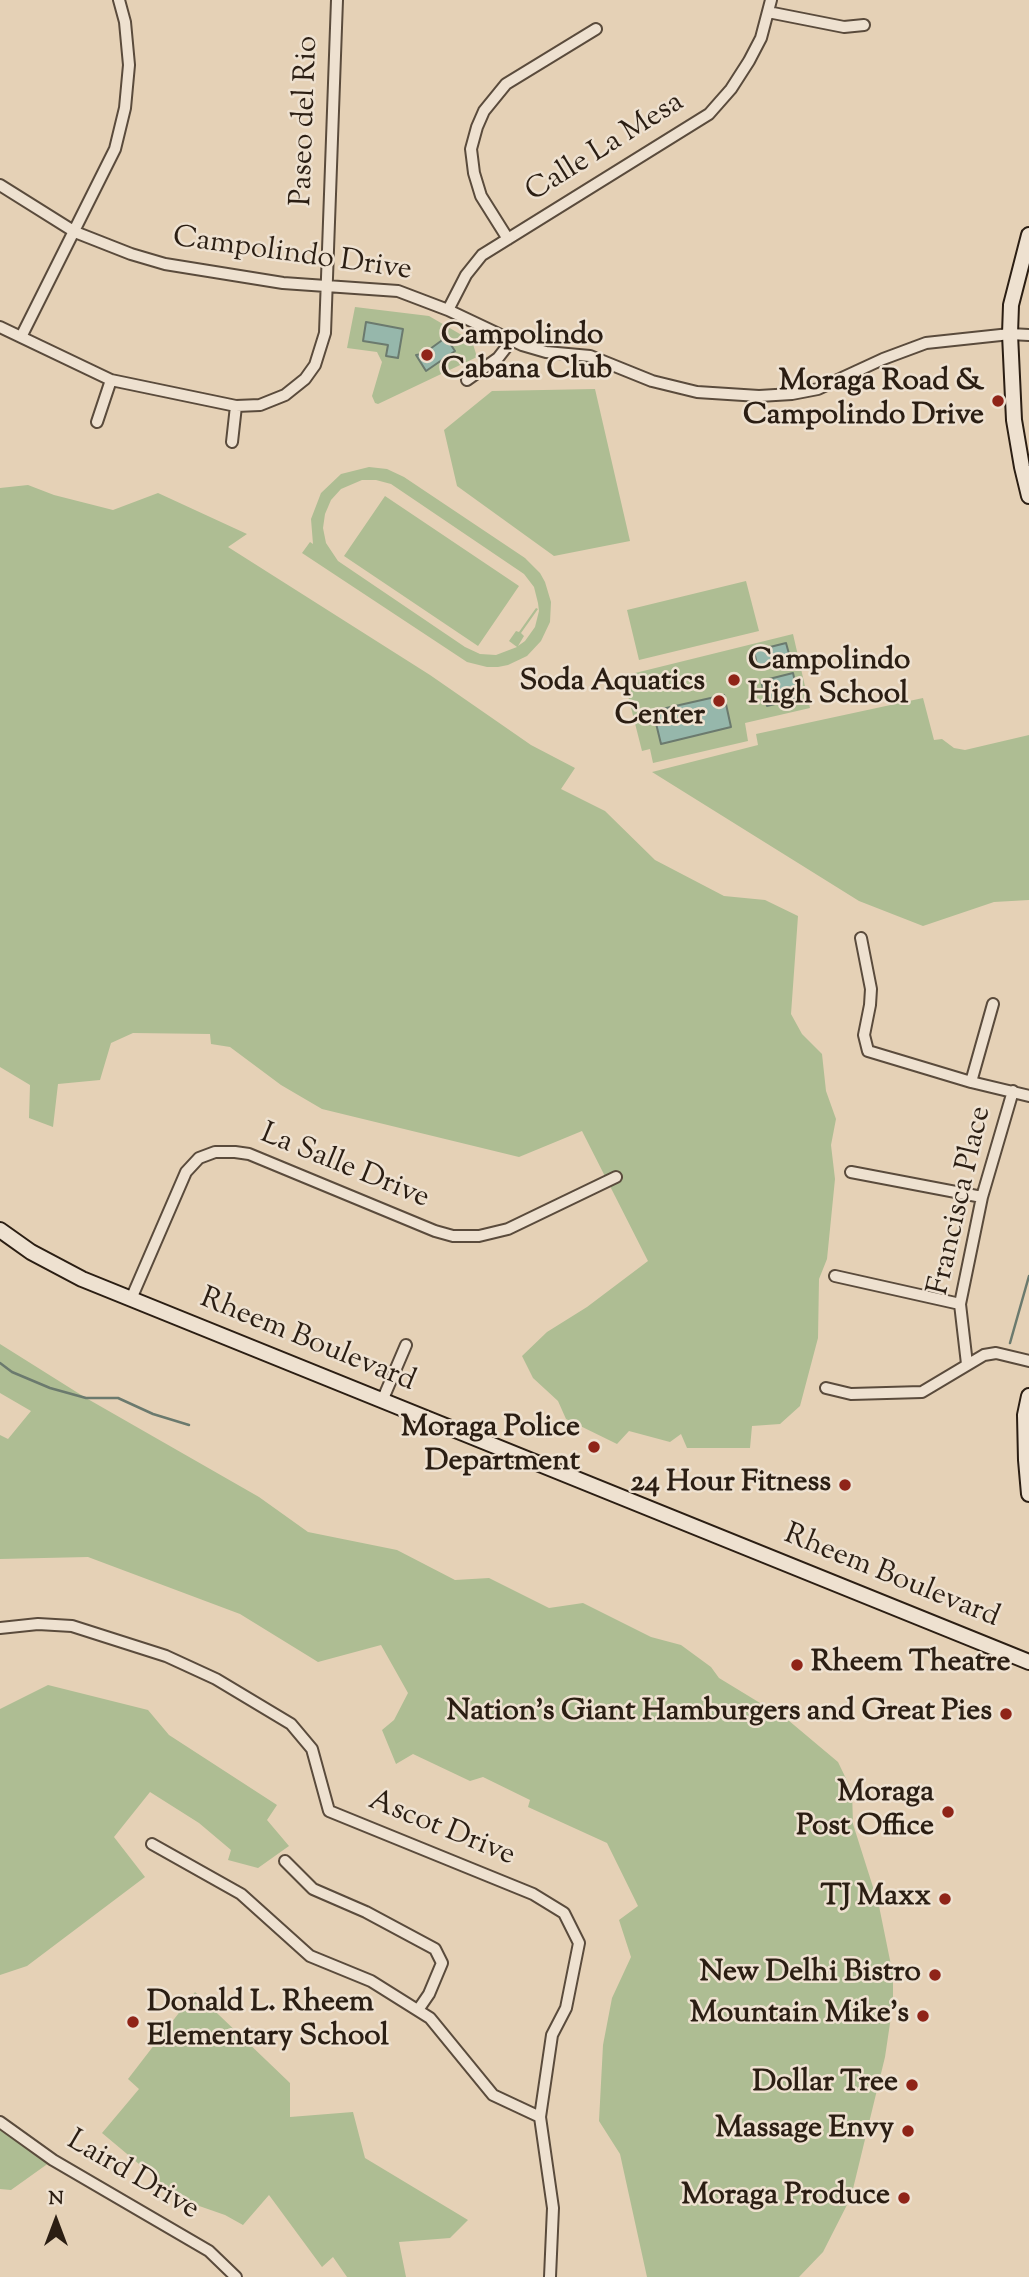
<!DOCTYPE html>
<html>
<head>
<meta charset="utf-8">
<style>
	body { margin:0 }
	#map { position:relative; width:1029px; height:2277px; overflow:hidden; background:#e5d1b6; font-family:"Sorts Mill Goudy",serif }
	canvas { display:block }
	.north { position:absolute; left:21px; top:2186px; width:70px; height:70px; -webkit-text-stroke:5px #eee1d0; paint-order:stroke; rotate:0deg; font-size:19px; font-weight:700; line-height:28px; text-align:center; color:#2b1e13 }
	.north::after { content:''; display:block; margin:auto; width:24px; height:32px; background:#2b1e13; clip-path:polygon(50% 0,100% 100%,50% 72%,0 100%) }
</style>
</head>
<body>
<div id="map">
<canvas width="1029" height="2277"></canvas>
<div class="north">N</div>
</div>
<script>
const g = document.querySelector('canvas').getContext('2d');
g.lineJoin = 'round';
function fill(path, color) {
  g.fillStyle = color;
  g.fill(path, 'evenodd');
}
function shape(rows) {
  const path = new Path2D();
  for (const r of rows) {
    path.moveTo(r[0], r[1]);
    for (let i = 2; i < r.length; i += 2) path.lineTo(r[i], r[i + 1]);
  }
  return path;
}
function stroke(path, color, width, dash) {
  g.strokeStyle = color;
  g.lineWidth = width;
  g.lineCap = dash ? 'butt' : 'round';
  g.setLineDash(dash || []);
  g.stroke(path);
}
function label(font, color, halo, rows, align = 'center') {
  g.font = font + ' "Sorts Mill Goudy",serif';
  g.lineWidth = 5;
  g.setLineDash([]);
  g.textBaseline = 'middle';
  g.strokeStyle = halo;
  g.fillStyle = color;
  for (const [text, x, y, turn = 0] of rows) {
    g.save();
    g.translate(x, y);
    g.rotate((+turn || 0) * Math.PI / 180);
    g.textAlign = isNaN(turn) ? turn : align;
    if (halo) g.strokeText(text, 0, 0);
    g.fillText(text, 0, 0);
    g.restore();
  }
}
const green = shape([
	[355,307,429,316,472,341,477,357,378,404,375,403,372,396,382,362,377,352,347,348],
	[595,389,630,541,554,556,457,486,444,430,492,391],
	[369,467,387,469,404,477,525,558,540,573,545,582,551,602,550,622,541,641,527,656,508,665,498,667,487,667,467,662,302,553,310,542,313,544,311,519,321,493,341,474],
	[362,480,376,480,391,484,524,574,534,587,538,603,539,611,535,627,525,641,518,646,524,636,521,633,538,609,536,608,519,632,516,631,509,641,517,647,496,655,480,654,465,647,338,561,326,543,323,528,325,514,331,500,341,489],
	[28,485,54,495,113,510,158,493,247,534,228,547,430,675,531,745,575,768,561,789,605,811,655,860,724,896,765,900,798,916,791,1014,802,1034,822,1054,826,1091,836,1119,831,1145,835,1179,827,1259,819,1279,818,1338,800,1406,780,1424,752,1426,750,1448,687,1448,681,1434,670,1442,629,1431,617,1444,566,1419,558,1401,533,1378,522,1356,547,1332,587,1307,648,1261,582,1131,519,1157,322,1109,281,1085,230,1047,211,1044,210,1034,133,1033,111,1043,100,1080,58,1084,53,1127,29,1118,30,1085,0,1067,0,488],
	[385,496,519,586,478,646,344,556],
	[746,581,759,631,639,660,627,610],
	[793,634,810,708,745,723,748,741,653,763,650,749,642,751,623,676],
	[923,698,934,740,942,739,954,748,965,750,1029,735,1029,900,994,902,923,926,859,901,652,772,758,745,756,734],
	[0,1344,86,1398,259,1497,308,1532,397,1550,455,1580,489,1578,549,1608,583,1603,651,1637,681,1645,711,1667,719,1678,788,1720,838,1762,852,1791,853,1824,879,1906,893,1975,893,2003,885,2057,851,2197,823,2252,799,2277,647,2277,620,2154,599,2121,603,2045,612,1998,631,1957,619,1920,638,1906,607,1843,528,1807,530,1800,483,1777,470,1781,413,1754,396,1764,382,1730,394,1720,408,1693,381,1645,318,1662,240,1614,88,1557,0,1559,0,1435,8,1439,31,1411,0,1393],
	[48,1685,148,1710,169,1735,277,1805,267,1820,289,1846,258,1868,228,1860,231,1850,199,1823,150,1792,114,1837,145,1877,27,1966,0,1975,0,1709],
	[195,1992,290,2083,290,2117,353,2112,365,2158,468,2220,450,2238,399,2242,406,2277,347,2277,333,2257,322,2267,269,2195,243,2225,225,2215,182,2200,102,2133,139,2089,128,2079],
	[0,2122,53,2160,11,2190,0,2189]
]);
const water = shape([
	[366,322,403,329,398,358,386,356,388,345,363,341,366,322],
	[445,336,455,351,426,371,416,355,423,354,441,341,445,336],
	[786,643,791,661,758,669,754,651,786,643],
	[793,673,799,698,767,706,761,681,793,673],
	[724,695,731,727,661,744,653,711,724,695]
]);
const stream = shape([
	[1010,1343,1029,1276],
	[0,1363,12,1372,50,1388,86,1398,118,1398,153,1414,189,1425]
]);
const street = shape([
	[768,12,844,27,864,25],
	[0,185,75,232,131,254,165,264,283,283,398,291,448,310,522,345,546,352,590,356,652,381,697,392,759,396,792,394,818,389,883,359,926,343,1010,334,1029,335],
	[508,239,481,196,474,173,471,149,477,127,484,111,506,84,596,29],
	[448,310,466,275,482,255,709,114,731,89,749,61,761,38,771,0],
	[0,327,111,380,236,406,260,405,285,395,305,379,315,365,325,333,337,0],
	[21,337,115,149,125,108,129,65,125,22,119,0],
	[467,380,498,358,512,340],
	[97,422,111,380],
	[232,442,236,406],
	[861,938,871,989,870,1005,864,1035,868,1051,971,1082,1029,1096],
	[971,1082,993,1004],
	[851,1172,982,1197],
	[835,1276,960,1304],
	[131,1299,186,1172,199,1158,215,1152,235,1152,249,1154,435,1231,453,1236,479,1236,508,1229,616,1177],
	[967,1364,960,1304,982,1197,1013,1091],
	[826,1388,851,1394,922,1392,984,1355,996,1353,1029,1361],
	[382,1401,406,1345],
	[0,1628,38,1624,72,1626,166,1656,216,1679,291,1724,312,1749,329,1811,533,1894,564,1913,579,1943,566,2008,552,2035,540,2117,553,2208,550,2277],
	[152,1844,241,1894,310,1956,371,1981,430,2018,493,2095,540,2117],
	[285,1861,313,1889,366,1912,435,1949,442,1963,429,1994,418,2010],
	[0,2122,53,2160,209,2251,236,2277]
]);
const secondary = shape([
	[1029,235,1011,305,1010,334,1014,420,1022,467,1029,496],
	[0,1230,31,1252,82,1279,1029,1662],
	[1029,1396,1025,1415,1026,1460,1029,1494]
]);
const markers = [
	[427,355,7,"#8f2418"],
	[998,401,7,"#8f2418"],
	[734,680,7,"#8f2418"],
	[719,701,7,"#8f2418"],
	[594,1447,7,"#8f2418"],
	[845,1485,7,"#8f2418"],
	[797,1665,7,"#8f2418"],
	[1006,1714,7,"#8f2418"],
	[948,1812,7,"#8f2418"],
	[945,1899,7,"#8f2418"],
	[935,1975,7,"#8f2418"],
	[923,2016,7,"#8f2418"],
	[133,2022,7,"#8f2418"],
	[912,2085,7,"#8f2418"],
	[908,2131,7,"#8f2418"],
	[904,2198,7,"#8f2418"]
];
const streetNames = [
	["Paseo del Rio",307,121,-88],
	["Calle La Mesa",606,149,-32],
	["Campolindo Drive",292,256,8],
	["La Salle Drive",344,1168,22],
	["Francisca Place",962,1201,-77],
	["Rheem Boulevard",307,1342,22],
	["Rheem Boulevard",891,1578,22],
	["Ascot Drive",441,1830,22],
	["Laird Drive",132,2177,30]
];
const poiNames = [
	["Campolindo",441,338,"left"],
	["Cabana Club",441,372,"left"],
	["Moraga Road &",984,384],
	["Campolindo Drive",984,418],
	["Campolindo",748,663,"left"],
	["High School",748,697,"left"],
	["Soda Aquatics",705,684],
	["Center",705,718],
	["Moraga Police",580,1430],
	["Department",580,1464],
	["24 Hour Fitness",831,1485],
	["Rheem Theatre",811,1665,"left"],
	["Nation's Giant Hamburgers and Great Pies",992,1714],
	["Moraga",934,1795],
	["Post Office",934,1829],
	["TJ Maxx",931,1899],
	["New Delhi Bistro",921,1975],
	["Donald L. Rheem",147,2005,"left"],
	["Elementary School",147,2039,"left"],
	["Mountain Mike's",909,2016],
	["Dollar Tree",898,2085],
	["Massage Envy",894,2131],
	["Moraga Produce",890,2198]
];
fill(green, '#aebd93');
fill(water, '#96b7ab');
stroke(water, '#6b7a6e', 2);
stroke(stream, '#6b7a6e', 2.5);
stroke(street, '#5a4b3c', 14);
stroke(secondary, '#2b1e13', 18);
stroke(street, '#eee1d0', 10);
stroke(secondary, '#eee1d0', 14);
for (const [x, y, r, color] of markers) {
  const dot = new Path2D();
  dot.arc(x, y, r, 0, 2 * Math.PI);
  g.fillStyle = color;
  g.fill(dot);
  stroke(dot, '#eee1d0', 2.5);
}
label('30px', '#2b1e13', '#eee1d0', streetNames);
label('bold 30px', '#2b1e13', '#eee1d0', poiNames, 'right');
</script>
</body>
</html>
